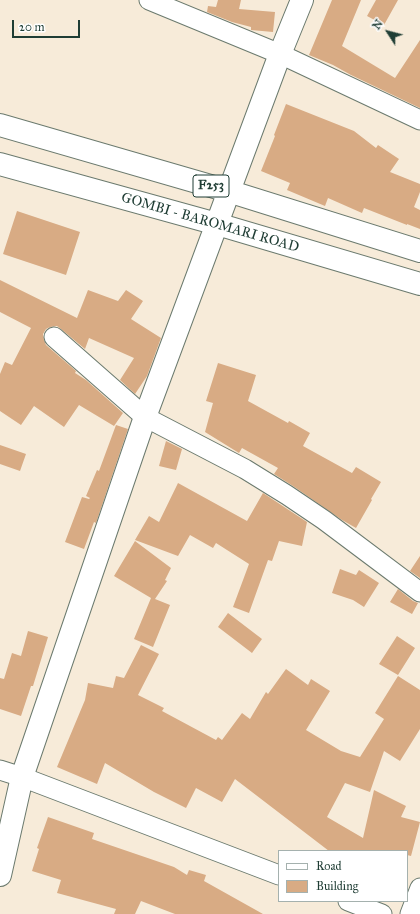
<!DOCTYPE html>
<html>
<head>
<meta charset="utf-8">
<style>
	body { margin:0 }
	#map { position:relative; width:420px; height:914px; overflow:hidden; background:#f7ebd9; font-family:"IM FELL Great Primer",serif }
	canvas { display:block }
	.legend { position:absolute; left:278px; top:850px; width:130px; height:52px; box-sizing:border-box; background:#fff; border:1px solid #a5b1ae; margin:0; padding:5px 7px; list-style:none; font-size:12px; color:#1f3d34 }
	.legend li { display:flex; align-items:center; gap:8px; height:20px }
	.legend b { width:20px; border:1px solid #a5b1ae }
	.north { position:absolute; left:368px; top:12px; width:40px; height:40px; -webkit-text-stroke:3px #fff; paint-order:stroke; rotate:306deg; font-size:11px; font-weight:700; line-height:16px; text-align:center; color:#1f3d34 }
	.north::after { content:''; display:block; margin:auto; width:14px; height:18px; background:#1f3d34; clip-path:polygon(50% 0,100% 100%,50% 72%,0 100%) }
	.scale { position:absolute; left:12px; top:20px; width:68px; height:18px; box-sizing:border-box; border:2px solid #1f3d34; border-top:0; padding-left:5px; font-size:12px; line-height:14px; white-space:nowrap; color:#1f3d34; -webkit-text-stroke:3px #fff; paint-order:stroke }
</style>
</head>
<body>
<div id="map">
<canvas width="420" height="914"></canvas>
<ul class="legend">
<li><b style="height:5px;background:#fff"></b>Road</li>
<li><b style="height:11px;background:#d8ab84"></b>Building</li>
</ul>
<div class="north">N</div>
<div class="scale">20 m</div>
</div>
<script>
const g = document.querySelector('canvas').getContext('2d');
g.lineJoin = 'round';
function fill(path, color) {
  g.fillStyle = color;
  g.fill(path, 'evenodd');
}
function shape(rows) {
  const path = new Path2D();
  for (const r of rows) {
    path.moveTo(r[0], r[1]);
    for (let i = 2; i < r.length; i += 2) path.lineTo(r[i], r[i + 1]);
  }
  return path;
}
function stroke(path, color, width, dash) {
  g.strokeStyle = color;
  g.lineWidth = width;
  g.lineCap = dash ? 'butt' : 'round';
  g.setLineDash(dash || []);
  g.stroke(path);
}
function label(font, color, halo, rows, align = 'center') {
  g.font = font + ' "IM FELL Great Primer",serif';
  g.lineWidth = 3.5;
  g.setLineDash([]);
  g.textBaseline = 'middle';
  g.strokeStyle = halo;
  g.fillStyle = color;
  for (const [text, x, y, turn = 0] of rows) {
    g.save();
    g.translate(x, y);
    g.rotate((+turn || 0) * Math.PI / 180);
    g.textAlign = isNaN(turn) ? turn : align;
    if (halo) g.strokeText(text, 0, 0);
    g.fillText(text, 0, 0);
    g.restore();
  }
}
const building = shape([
	[218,0,241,0,239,9,275,12,273,32,251,30,251,27,232,22,207,12,208,6,216,7],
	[332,0,361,0,342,46,395,78,420,40,420,108,351,75,333,65,309,55],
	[376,0,398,0,384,25,367,16],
	[286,104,354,131,376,148,378,145,399,159,390,172,420,184,420,192,414,207,420,210,420,229,407,224,407,225,364,208,362,213,328,198,325,206,287,190,290,183,261,171,275,136,274,135],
	[17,211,80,232,66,275,3,254],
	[0,280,77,318,88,290,118,301,126,290,143,301,131,319,161,338,147,376,135,394,120,380,134,358,89,338,85,349,61,329,57,326,50,327,46,329,43,334,44,340,46,345,76,371,75,373,86,380,123,413,114,426,79,405,64,427,34,406,21,425,0,411,0,374,5,362,12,365,31,328,0,312],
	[218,363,256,375,248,401,288,423,289,421,310,433,303,446,352,473,356,467,381,482,371,499,372,500,356,528,342,520,293,486,274,474,278,468,242,448,239,453,205,432,213,403,206,401],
	[116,425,128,429,96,523,94,522,84,549,65,542,82,497,89,499,90,498,86,496,97,470,99,471],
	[166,441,182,449,176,470,159,466],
	[0,445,26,454,20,471,0,464],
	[178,483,247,521,263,493,307,522,302,546,279,541,272,561,268,560,249,613,233,607,249,564,216,543,213,548,190,535,178,556,135,540,149,516,159,522],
	[135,541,171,568,165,580,167,581,155,599,170,605,153,647,134,639,151,598,114,576],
	[420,556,420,578,410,571],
	[340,569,356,575,359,570,379,583,364,607,353,600,332,593],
	[398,589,413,601,418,603,412,614,390,602],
	[228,613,262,639,252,653,218,627],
	[28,631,48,637,33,686,31,686,21,716,0,709,0,678,4,679,12,653,21,656],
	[397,636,415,648,398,675,379,664],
	[141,645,159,654,138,695,164,708,162,711,216,740,218,737,222,740,242,713,250,719,266,692,268,694,286,669,308,685,311,679,330,691,306,730,341,751,360,757,384,719,375,713,398,676,420,690,420,729,400,761,384,751,370,792,345,783,327,817,363,838,374,790,406,806,401,817,420,822,411,856,407,855,407,851,329,851,235,779,222,802,196,788,186,808,154,792,105,763,97,784,57,767,85,700,88,683,113,688,116,676,124,678],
	[48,817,94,833,92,839,174,867,187,875,189,870,206,875,204,881,263,914,175,914,141,901,135,914,114,914,116,909,57,893,61,880,32,871,39,849,37,848]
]);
const street = shape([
	[149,0,280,54,420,120],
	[54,337,145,417,245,469,287,495,324,520,420,592],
	[0,770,22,777,279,875],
	[348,901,382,914],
	[410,914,420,888]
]);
const secondary = shape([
	[0,875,22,777,145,417,280,54,302,0]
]);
const primary = shape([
	[0,125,228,191,420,251],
	[0,164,217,224,420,284]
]);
const shields = [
	[211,186,36]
];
const shieldNames = [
	["F253",211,186]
];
const streetNames = [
	["GOMBI - BAROMARI ROAD",210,223,16]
];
fill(building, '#d8ab84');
stroke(street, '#6b7a6e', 21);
stroke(secondary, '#6b7a6e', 24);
stroke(primary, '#6b7a6e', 24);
stroke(street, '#fff', 19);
stroke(secondary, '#fff', 22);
stroke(primary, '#fff', 22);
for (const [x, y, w] of shields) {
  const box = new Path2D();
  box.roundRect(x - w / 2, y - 11, w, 22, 3);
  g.fillStyle = '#fff';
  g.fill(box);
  stroke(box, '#1f3d34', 1);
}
label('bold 13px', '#1f3d34', null, shieldNames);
label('14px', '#1f3d34', '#fff', streetNames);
</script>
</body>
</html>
